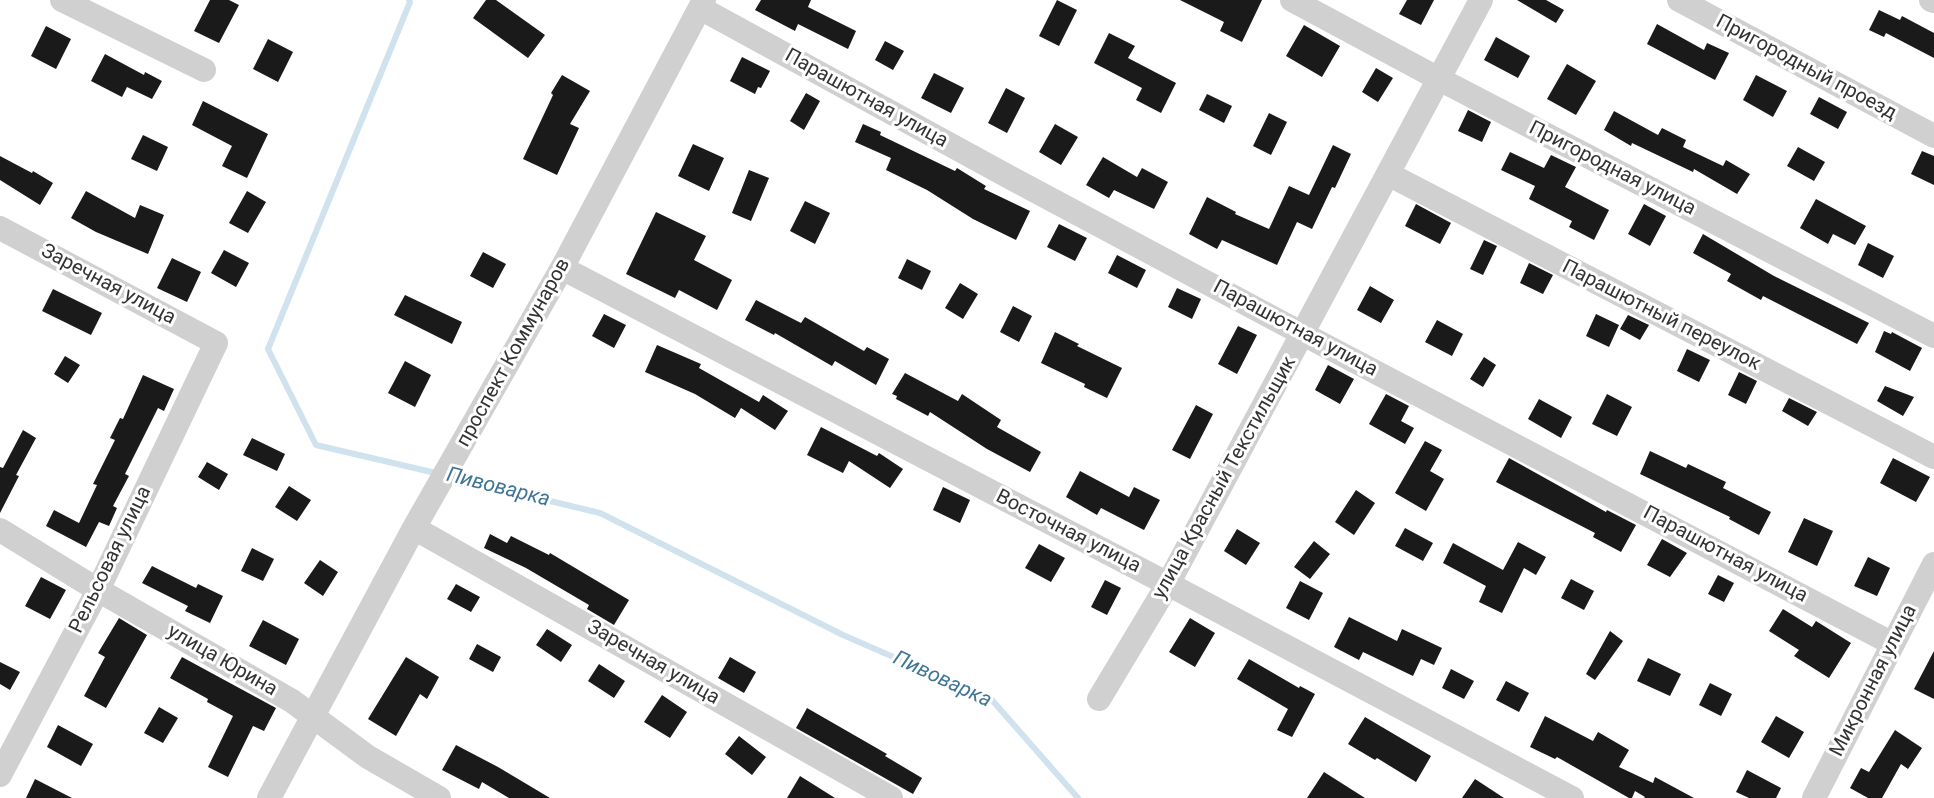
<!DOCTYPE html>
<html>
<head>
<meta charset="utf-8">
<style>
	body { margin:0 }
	canvas { display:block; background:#fff }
</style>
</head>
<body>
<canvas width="1934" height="798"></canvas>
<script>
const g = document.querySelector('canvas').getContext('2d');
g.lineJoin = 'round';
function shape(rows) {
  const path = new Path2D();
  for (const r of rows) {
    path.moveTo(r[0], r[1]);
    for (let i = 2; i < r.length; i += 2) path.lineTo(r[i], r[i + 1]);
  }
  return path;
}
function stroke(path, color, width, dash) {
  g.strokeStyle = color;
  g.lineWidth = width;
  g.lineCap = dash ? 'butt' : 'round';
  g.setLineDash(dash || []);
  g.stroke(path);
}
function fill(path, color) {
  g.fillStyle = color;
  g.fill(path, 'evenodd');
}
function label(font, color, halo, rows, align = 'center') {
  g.font = font + ' Roboto,sans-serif';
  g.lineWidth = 6;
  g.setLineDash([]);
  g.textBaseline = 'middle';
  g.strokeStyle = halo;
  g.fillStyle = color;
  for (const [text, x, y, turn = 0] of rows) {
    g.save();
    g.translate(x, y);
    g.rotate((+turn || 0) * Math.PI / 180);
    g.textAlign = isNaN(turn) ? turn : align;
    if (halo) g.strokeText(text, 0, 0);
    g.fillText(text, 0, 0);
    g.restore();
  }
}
const stream = shape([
	[409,0,410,2,268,349,316,445,440,474],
	[450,477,600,513,843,635,992,700,1078,798]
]);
const building = shape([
	[210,0,229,0,239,5,219,43,194,31],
	[486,0,496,0,545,35,528,58,473,18],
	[761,0,811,0,808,7,856,31,848,49,798,24,795,31,755,10],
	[1057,0,1077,10,1059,46,1039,36],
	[1180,0,1262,0,1242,42,1220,31,1224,22],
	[1407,0,1434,0,1421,25,1399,14],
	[1517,0,1546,0,1564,10,1556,23],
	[1879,10,1900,20,1902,16,1934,33,1934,58,1886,33,1884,37,1869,30],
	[1657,24,1704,50,1707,43,1729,53,1715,80,1647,44],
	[1304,25,1340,46,1322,77,1286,56],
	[46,26,71,39,56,69,31,56],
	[1109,33,1135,46,1128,58,1176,83,1161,113,1136,100,1142,88,1094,63],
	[1496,37,1530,56,1518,78,1484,60],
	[268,39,293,52,278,82,253,69],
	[885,41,904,51,893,70,875,60],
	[105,54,144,75,145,72,162,81,152,99,127,87,122,97,91,81],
	[742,57,770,71,761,88,758,87,755,94,730,81],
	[1567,64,1596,81,1576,115,1547,99],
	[1376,68,1393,78,1378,102,1362,92],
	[934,73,964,88,951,113,921,98],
	[562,75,590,91,570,124,579,128,557,175,523,159,553,95,551,93],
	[1756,75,1787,91,1773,117,1743,100],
	[1006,88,1025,98,1007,133,988,123],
	[806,93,820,101,804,130,790,121],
	[1207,94,1232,106,1224,123,1199,110],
	[1819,97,1847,112,1838,129,1810,114],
	[203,101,268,134,247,178,222,166,232,146,192,125],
	[1468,110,1491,122,1482,142,1458,131],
	[1614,111,1658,135,1662,128,1686,140,1683,147,1723,166,1726,160,1750,174,1737,194,1694,169,1693,172,1632,143,1631,146,1604,130],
	[1269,113,1287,122,1271,155,1253,146],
	[863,124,881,132,880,135,955,171,957,168,986,186,984,189,1030,211,1016,240,973,219,927,190,886,170,891,158,855,142],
	[1055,124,1078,137,1061,165,1039,152],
	[143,135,168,147,157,171,131,159],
	[693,144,724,158,709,191,678,176],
	[1333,145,1351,154,1335,188,1332,187,1312,229,1297,222,1277,265,1222,240,1217,249,1189,234,1207,197,1236,212,1235,214,1269,229,1289,186,1309,195],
	[1798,147,1825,162,1814,181,1787,166],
	[1922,151,1934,156,1934,185,1911,174],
	[1510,152,1544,168,1551,155,1576,167,1565,187,1609,210,1594,240,1569,227,1572,221,1529,199,1535,186,1501,170],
	[0,156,32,173,33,171,53,183,40,205,0,180],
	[1103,157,1137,177,1142,168,1168,182,1154,209,1114,190,1109,198,1086,185],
	[749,170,769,178,751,221,732,213],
	[86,191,135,218,140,205,164,215,148,254,96,232,71,218],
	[247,191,266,202,248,233,229,223],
	[1816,199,1866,226,1855,245,1833,234,1828,244,1800,228],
	[805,201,830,213,815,244,790,231],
	[1416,204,1451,223,1440,244,1405,226],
	[1644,204,1666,216,1650,246,1628,234],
	[656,212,706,236,694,260,732,280,717,310,679,290,675,298,626,274],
	[1059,224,1087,238,1075,261,1047,247],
	[1703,234,1774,276,1869,323,1857,344,1763,296,1761,300,1727,281,1731,274,1693,253],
	[1484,240,1497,246,1483,275,1470,269],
	[1868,243,1894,256,1883,278,1858,265],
	[224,250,249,263,236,287,211,273],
	[483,252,506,264,493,288,470,276],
	[1117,255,1146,270,1137,288,1108,273],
	[172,258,201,272,187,302,157,288],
	[907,259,931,271,922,290,898,278],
	[1529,263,1553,275,1543,294,1520,283],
	[960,283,978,294,963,319,945,308],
	[1370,286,1394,300,1381,323,1357,310],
	[1177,288,1201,299,1192,319,1168,307],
	[53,289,102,313,91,335,42,311],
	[405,295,462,322,452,344,394,315],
	[756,300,801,323,805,317,864,351,867,347,889,359,876,385,835,361,832,366,775,333,774,335,745,320],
	[1013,306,1032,316,1019,342,1000,332],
	[604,314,626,325,614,348,592,336],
	[1596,314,1619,325,1609,347,1586,336],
	[1628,315,1649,325,1640,340,1620,329],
	[1437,320,1463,334,1452,356,1425,342],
	[1238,326,1257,335,1237,374,1218,364],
	[1884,331,1891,334,1892,332,1922,348,1910,371,1875,352],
	[1055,332,1079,344,1077,346,1122,368,1107,398,1084,387,1085,384,1041,363],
	[657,345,701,364,699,368,759,402,763,395,788,411,775,430,741,408,735,418,695,394,645,372],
	[1687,349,1710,360,1699,382,1677,371],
	[65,356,80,365,68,383,54,374],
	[1484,357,1496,365,1483,387,1470,379],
	[405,361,431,375,415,407,388,393],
	[1328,365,1354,379,1340,404,1315,390],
	[1739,372,1757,381,1746,404,1728,395],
	[905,373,958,401,962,394,1001,420,997,427,1041,452,1030,472,987,449,930,412,928,416,896,399,897,396,892,394],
	[143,375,174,389,164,411,158,408,125,474,129,476,113,506,117,508,109,526,99,522,86,547,46,526,54,510,79,523,97,485,93,484,115,440,110,438,120,418,123,419],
	[1885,386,1914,397,1903,416,1877,401],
	[1386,394,1409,406,1401,421,1414,428,1405,444,1369,424],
	[1607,394,1632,407,1617,436,1592,424],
	[1789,398,1817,412,1808,426,1782,411],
	[1539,399,1572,417,1561,438,1528,419],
	[1196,405,1213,414,1190,459,1172,450],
	[821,427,877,456,879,453,903,469,890,488,849,461,843,473,807,455],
	[23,430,36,438,16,475,19,476,0,513,0,467,3,468],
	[252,438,285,454,277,471,243,455],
	[1425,441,1442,450,1430,471,1444,479,1426,511,1395,493],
	[1650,451,1686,468,1688,464,1726,482,1723,488,1771,512,1759,535,1729,519,1730,517,1640,474],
	[1509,458,1606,512,1607,510,1636,525,1621,552,1593,537,1595,533,1496,482],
	[1893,458,1930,477,1916,502,1880,483],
	[207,462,228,474,219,490,198,477],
	[1080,471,1129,497,1134,487,1160,500,1144,530,1101,508,1097,515,1066,497],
	[289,486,311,500,297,521,275,507],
	[943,487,970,500,960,523,933,510],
	[1356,490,1375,503,1354,535,1335,522],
	[1804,518,1833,531,1817,566,1788,552],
	[1405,528,1433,543,1423,561,1395,546],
	[1237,529,1260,543,1246,565,1224,551],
	[490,534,507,543,511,536,549,555,550,553,629,600,614,625,587,609,589,605,526,568,484,548],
	[1662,539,1687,553,1670,577,1647,565],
	[1314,541,1330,554,1310,579,1294,567],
	[1518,542,1546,557,1536,575,1524,568,1502,613,1479,602,1486,586,1443,563,1453,543,1503,570],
	[1039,544,1065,558,1051,582,1025,568],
	[252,548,274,559,263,581,241,571],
	[1868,557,1890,568,1877,596,1854,586],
	[320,560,338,572,323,596,304,583],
	[152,566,196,588,198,584,223,596,210,623,185,611,188,606,142,583],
	[1718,575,1734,583,1724,602,1708,594],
	[41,577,66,590,50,619,25,606],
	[1571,579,1594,591,1584,610,1561,598],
	[1105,580,1121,588,1107,615,1091,607],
	[1300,581,1323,593,1309,620,1286,608],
	[456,584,480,597,471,612,447,599],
	[1783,609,1812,627,1816,621,1851,643,1829,678,1794,656,1799,650,1769,631],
	[1349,617,1397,641,1402,629,1442,648,1434,665,1421,659,1413,676,1363,652,1359,660,1334,647],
	[119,618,147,635,106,708,84,696,105,657,98,653],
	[1190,618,1215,633,1195,667,1169,652],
	[263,620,299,639,286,665,249,646],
	[547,629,572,645,561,662,536,645],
	[1610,631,1623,641,1595,680,1586,674],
	[477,644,501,657,493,672,469,659],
	[1934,651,1934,699,1914,689],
	[182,657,276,708,264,731,253,726,228,777,208,767,233,716,207,702,208,699,170,678],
	[406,657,439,677,427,699,420,694,396,736,368,719],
	[730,657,756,672,744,693,718,678],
	[1648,658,1681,674,1670,696,1637,681],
	[1249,659,1299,688,1300,686,1315,694,1292,737,1277,730,1288,709,1237,679],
	[0,662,20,672,10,690,0,684],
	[599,664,625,681,614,698,588,681],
	[1451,669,1474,681,1464,699,1442,688],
	[1506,681,1529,693,1519,712,1496,700],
	[1710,683,1732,694,1721,716,1699,705],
	[662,695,687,712,670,738,644,722],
	[159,707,178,718,163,743,144,733],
	[807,708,887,754,885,756,922,778,913,794,796,728],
	[1545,716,1593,741,1598,732,1629,750,1619,767,1653,783,1655,777,1694,798,1644,798,1645,797,1635,791,1632,798,1629,798,1557,757,1555,759,1530,747],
	[1776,716,1804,732,1789,758,1761,742],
	[1365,717,1431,756,1416,782,1377,758,1375,760,1348,744],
	[58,725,93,744,81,766,47,747],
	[1895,730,1922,748,1908,769,1901,764,1882,798,1868,798,1850,788,1861,768,1869,772],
	[739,736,766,757,752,775,725,754],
	[456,745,498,767,550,798,509,798,482,782,479,789,442,770],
	[1747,770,1781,788,1776,798,1749,798,1736,792],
	[1324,772,1365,798,1307,798],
	[800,776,835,798,787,798],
	[35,779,72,798,26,798],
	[1475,779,1504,798,1462,798]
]);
const minor = shape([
	[62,0,204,70],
	[1292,0,1439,79,1934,336],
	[1679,0,1934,136],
	[1931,0,1934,1],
	[700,8,1011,178,1303,334,1893,644],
	[1388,174,1934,457],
	[0,228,216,343,98,590,0,775],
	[562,268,1168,584,1572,798],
	[414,528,891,798],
	[0,530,98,590,292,701,368,757,439,798],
	[1099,699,1168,584,1481,0],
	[269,798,414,528,562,268,704,0],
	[1814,798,1934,564]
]);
const streetNames = [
	["Пригородный проезд",1806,68,28],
	["Парашютная улица",866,99,29],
	["Пригородная улица",1612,169,27],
	["Заречная улица",108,285,28],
	["Парашютный переулок",1661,316,27],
	["Парашютная улица",1295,329,28],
	["проспект Коммунаров",514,353,-61],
	["улица Красный Текстильщик",1225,478,-61],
	["Восточная улица",1068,532,27],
	["Парашютная улица",1725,555,28],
	["Рельсовая улица",111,560,-64],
	["улица Юрина",222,661,30],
	["Заречная улица",653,663,30],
	["Микронная улица",1874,681,-63]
];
const waterNames = [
	["Пивоварка",498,488,14],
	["Пивоварка",942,680,25]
];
stroke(stream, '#cfe2ee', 6);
fill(building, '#1a1a1a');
stroke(minor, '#d0d0d0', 24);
label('20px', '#333', '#fff', streetNames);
label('italic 21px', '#3f7597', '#fff', waterNames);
</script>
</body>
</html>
